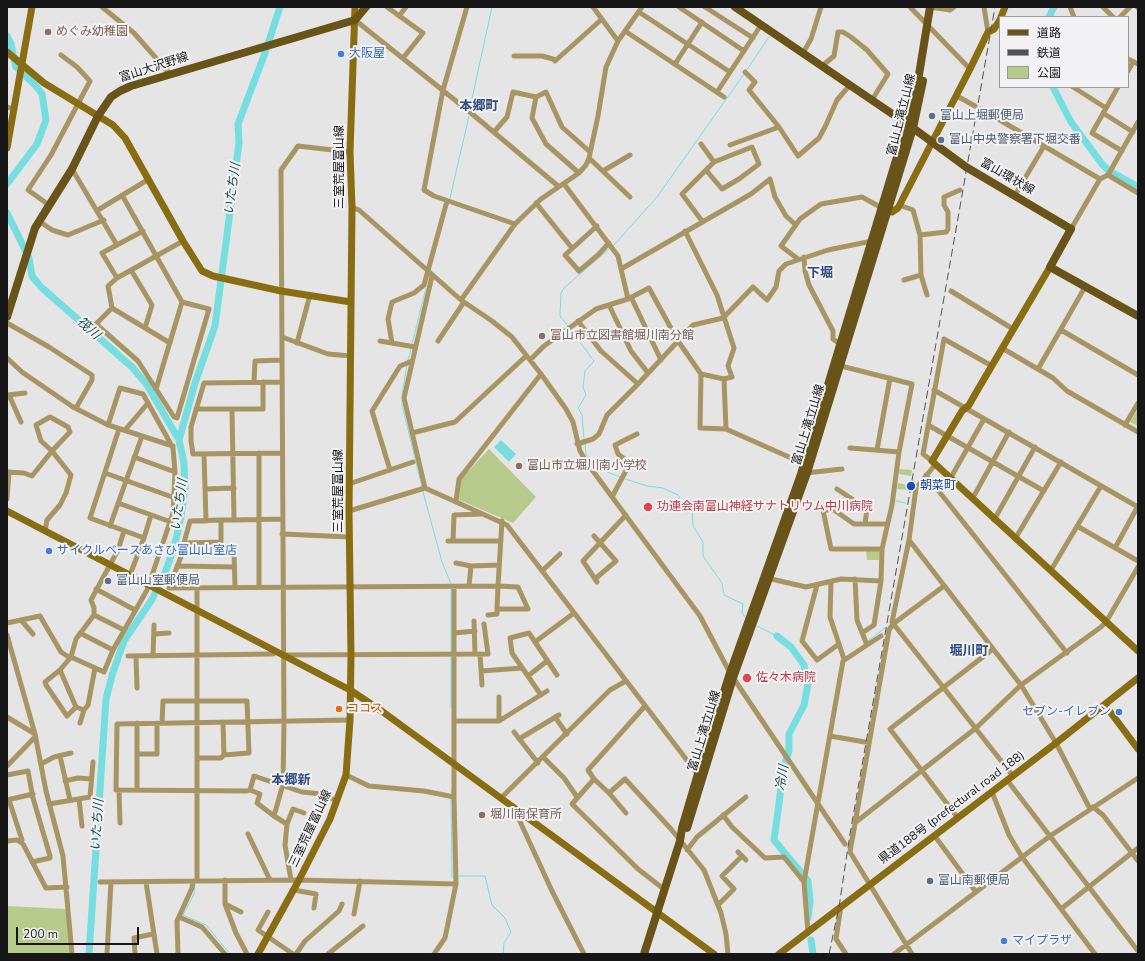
<!DOCTYPE html>
<html>
<head>
<meta charset="utf-8">
<style>
	body { margin:0 }
	#map { position:relative; width:1145px; height:961px; overflow:hidden; background:#e5e5e6; font-family:"Nunito Sans","Noto Sans JP",sans-serif }
	canvas { display:block }
	.frame { position:absolute; inset:0; border:8px solid #161617; pointer-events:none }
	.legend { position:absolute; left:999px; top:16px; width:130px; height:72px; box-sizing:border-box; background:#f2f2f4; border:1px solid #9a9a9c; margin:0; padding:5px 7px; list-style:none; font-size:12px; color:#161617 }
	.legend li { display:flex; align-items:center; gap:8px; height:20px }
	.legend b { width:20px; border:1px solid #9a9a9c }
	.scale { position:absolute; left:16px; top:927px; width:123px; height:18px; box-sizing:border-box; border:2px solid #161617; border-top:0; padding-left:5px; font-size:12px; line-height:14px; white-space:nowrap; color:#161617; -webkit-text-stroke:3px #f2f2f4; paint-order:stroke }
</style>
</head>
<body>
<div id="map">
<canvas width="1145" height="961"></canvas>
<div class="frame"></div>
<ul class="legend">
<li><b style="height:5px;background:#685419"></b>道路</li>
<li><b style="height:5px;background:#525253"></b>鉄道</li>
<li><b style="height:11px;background:#b6cb8b"></b>公園</li>
</ul>
<div class="scale">200 m</div>
</div>
<script>
const g = document.querySelector('canvas').getContext('2d');
g.lineJoin = 'round';
function fill(path, color) {
  g.fillStyle = color;
  g.fill(path, 'evenodd');
}
function shape(rows) {
  const path = new Path2D();
  for (const r of rows) {
    path.moveTo(r[0], r[1]);
    for (let i = 2; i < r.length; i += 2) path.lineTo(r[i], r[i + 1]);
  }
  return path;
}
function stroke(path, color, width, dash) {
  g.strokeStyle = color;
  g.lineWidth = width;
  g.lineCap = dash ? 'butt' : 'round';
  g.setLineDash(dash || []);
  g.stroke(path);
}
function label(font, color, halo, rows, align = 'center') {
  g.font = font + ' "Nunito Sans","Noto Sans JP",sans-serif';
  g.lineWidth = 4;
  g.setLineDash([]);
  g.textBaseline = 'middle';
  g.strokeStyle = halo;
  g.fillStyle = color;
  for (const [text, x, y, turn = 0] of rows) {
    g.save();
    g.translate(x, y);
    g.rotate((+turn || 0) * Math.PI / 180);
    g.textAlign = isNaN(turn) ? turn : align;
    if (halo) g.strokeText(text, 0, 0);
    g.fillText(text, 0, 0);
    g.restore();
  }
}
const green = shape([
	[1138,409,1138,426,1130,422],
	[489,449,536,497,513,523,459,500,461,479],
	[899,469,912,470,911,476,899,474],
	[898,483,908,485,908,490,897,489],
	[866,550,877,550,880,552,879,560,867,560],
	[7,906,66,909,70,954,7,954]
]);
const water = shape([
	[501,440,516,454,509,462,494,447]
]);
const stream = shape([
	[746,71,769,37],
	[470,108,492,7],
	[450,198,469,116],
	[613,246,657,197,744,74],
	[568,326,560,316,561,293,564,288,610,248],
	[571,330,594,361,585,371,583,387,586,395,578,408,582,415,584,439],
	[412,344,426,288],
	[408,360,411,349],
	[407,365,402,395,402,405,422,487],
	[585,444,586,454,595,467,620,477],
	[625,479,647,486,663,488,678,495,684,506,692,505,693,526,703,542,703,556,722,583,724,595,743,604,742,613,746,618],
	[423,492,442,562,451,584],
	[896,501,906,503],
	[451,587,451,652],
	[755,625,777,636],
	[867,642,886,627],
	[451,655,451,708],
	[451,795,452,788],
	[451,798,452,877,454,877],
	[459,876,485,876,492,905,505,918,511,932,504,943,503,954],
	[195,883,194,894,183,915,206,925,230,954]
]);
const river = shape([
	[1049,17,1054,7],
	[7,36,11,44,16,67,36,86,42,94,46,120,37,144,7,184],
	[1053,87,1071,122,1102,164,1108,170,1138,187],
	[7,213,29,258,32,276,41,287,132,367,147,385,179,440],
	[777,636,791,647,804,665,805,674,808,684,804,705,789,734,789,751,784,766,774,840,808,881,810,901,808,918],
	[811,940,813,954],
	[89,954,106,699,113,672,124,641,151,601,163,578,174,548,181,517,185,487,184,463,179,440,195,383,215,326,239,143,238,124,265,53,280,7]
]);
const street = shape([
	[102,7,134,33,170,74],
	[387,7,423,33,403,58],
	[467,7,443,90,424,190,434,196,515,224],
	[593,7,618,41],
	[679,7,744,51],
	[705,7,753,38],
	[910,7,970,69],
	[930,7,950,10,954,7],
	[984,7,988,32],
	[1070,7,1074,17],
	[1103,7,1113,17],
	[1137,7,1138,8],
	[639,12,730,72],
	[399,16,406,7],
	[1120,17,1130,7],
	[355,20,471,113,558,186],
	[625,31,724,97],
	[803,53,811,39,821,7],
	[514,56,542,56,553,59,555,61,602,19],
	[1128,59,1138,64],
	[675,64,702,22],
	[822,66,834,56,838,32,843,32,851,37,867,50,888,74,872,100],
	[1128,71,1133,62],
	[745,72,755,82,749,90,779,127,798,156,819,138,825,127,837,100,850,85],
	[1073,87,1106,108],
	[1118,87,1092,133,1122,151],
	[717,92,761,25],
	[957,96,975,106],
	[7,107,14,109],
	[981,109,1100,179],
	[1103,113,1133,132],
	[494,132,507,117,513,92,536,97],
	[701,144,714,162],
	[730,145,779,127],
	[589,158,630,197],
	[72,169,117,245],
	[603,171,630,155],
	[579,173,546,144,532,118,536,97,546,92,562,127,590,152],
	[1108,175,1138,193],
	[564,184,618,256,628,299],
	[122,195,182,302,156,389],
	[1015,195,1044,146],
	[536,203,572,248],
	[49,205,28,190,51,155,90,81,77,67,61,55],
	[899,205,913,210,920,235,946,232,948,229,948,212,944,205,944,197,960,190],
	[352,207,359,210,461,300,492,321,512,337,541,374,566,409,573,422,580,451,587,463,700,616,730,673,845,844],
	[98,210,149,179],
	[39,221,52,230,68,235,104,220],
	[702,221,682,194,714,162,752,147,759,164,739,179,722,189,706,170],
	[597,226,565,255,579,271,598,255,609,243],
	[1071,229,1100,179,1108,175,1138,122],
	[685,231,717,295,734,348,728,366,732,377,724,379,701,374],
	[920,235,921,275,927,295],
	[804,257,805,271,809,285,833,331,833,339,841,345],
	[798,259,781,246,800,219,821,204,862,197,882,208],
	[621,269,751,194,770,179,775,197,786,216,796,225],
	[131,270,152,305,145,328],
	[117,278,102,253,143,231],
	[904,280,921,275],
	[951,291,1013,329],
	[631,297,661,360],
	[461,300,515,224,541,199,579,173,586,165,589,158,598,116,606,67,618,41,642,7],
	[609,305,631,351,648,373],
	[112,308,96,324,138,361,174,417,177,418,209,309,182,302],
	[578,321,601,351,638,384],
	[7,323,49,347,92,375,92,380,76,408],
	[1061,330,1138,375],
	[282,337,328,354,351,356],
	[380,341,415,347],
	[438,341,464,302],
	[170,343,112,308,108,286,117,278,183,241],
	[297,343,310,295],
	[392,343,388,319,392,302,414,293,424,285,447,201],
	[1002,348,1053,378,1067,391,1138,432],
	[7,358,22,372,73,407,108,425,173,446],
	[530,360,544,346,596,309,628,299,649,288,678,341,701,374,700,428,726,429,807,465],
	[1038,369,1085,287],
	[724,379,726,429],
	[254,382,255,361,282,360],
	[282,382,204,383,191,427,191,441,193,454,282,453],
	[934,390,1138,507],
	[8,395,25,393],
	[9,395,21,422],
	[196,409,263,409,263,382],
	[232,409,234,520,282,519],
	[108,425,120,388,143,394,148,403,125,430],
	[928,425,1044,491],
	[1125,425,1138,403],
	[119,429,90,518,144,538],
	[412,433,455,422,526,356],
	[577,444,593,439,599,434,607,415,638,384,693,325,723,318,753,287,767,300,776,287,779,271,786,264,828,250,872,241],
	[850,448,899,452],
	[877,450,890,378],
	[204,454,206,521],
	[134,457,175,472],
	[932,461,923,454,944,339,992,366],
	[935,465,916,488,909,540,892,622,1013,776],
	[390,470,372,411,400,366,412,361],
	[7,472,24,473,32,476,52,451,41,441,36,425,50,417,68,427,70,432,52,451,71,475,66,493,60,505,47,520,45,531],
	[105,473,175,498],
	[806,473,842,469],
	[926,475,1067,653],
	[950,479,984,419],
	[349,484,413,462],
	[425,488,404,398,432,276],
	[205,489,234,488],
	[837,489,867,509,865,524],
	[612,497,630,463,618,454,615,445,637,434],
	[971,498,975,494,1009,432],
	[7,499,9,472],
	[456,501,459,479,541,374],
	[118,503,171,522],
	[349,511,425,488,507,525,699,776],
	[221,520,221,542,184,543,190,521,221,520,234,520],
	[994,520,1035,447],
	[110,526,142,436],
	[1077,526,1138,561],
	[124,531,118,550,91,600,94,608,94,615,76,639,71,657,104,672,113,650,147,590,173,513,175,472,173,448,148,403],
	[282,534,350,537],
	[594,536,616,561,595,579],
	[1015,539,1061,462],
	[909,540,1021,685,1056,743,1090,809],
	[448,541,501,541],
	[453,541,454,515,482,514],
	[1115,548,1138,506],
	[882,549,831,549,823,510,834,510,854,524,887,524],
	[234,552,235,587],
	[182,554,169,588,498,586,502,521],
	[456,563,471,566,499,565],
	[177,566,234,567],
	[1051,570,1101,486],
	[542,571,560,554],
	[130,575,144,538,151,515],
	[767,578,806,587,841,579,881,581,882,549,892,505,899,452,912,384,837,365],
	[597,582,583,561,626,515],
	[831,582,830,617,844,659],
	[817,585,802,641,817,660,839,644],
	[469,586,471,566],
	[197,587,197,880],
	[259,587,259,453],
	[96,589,135,610],
	[94,615,124,630],
	[488,615,497,614,497,609,498,586,518,587,528,609,497,609],
	[474,621,475,654],
	[7,623,21,620],
	[80,633,113,650],
	[454,633,475,631],
	[862,633,874,625,881,581],
	[33,634,21,620,40,616,61,652,67,656,71,657,60,670,76,707,84,710,88,705,95,668],
	[154,634,169,633],
	[7,635,35,734,46,791,63,856,72,954],
	[535,642,574,613],
	[867,645,881,636],
	[480,654,482,685],
	[284,655,488,654,484,624],
	[128,656,273,654],
	[136,656,137,688],
	[153,656,154,625],
	[60,670,45,682,46,685,67,716,76,707],
	[481,671,522,668],
	[528,676,547,661],
	[541,695,512,653,510,638,529,633,557,675],
	[499,697,499,721],
	[7,717,35,734],
	[555,717,567,734],
	[455,721,499,721,547,691],
	[80,723,84,710],
	[137,723,137,754,157,754,157,723],
	[162,723,163,701,247,701,249,753,224,755],
	[514,732,538,763],
	[830,736,865,742],
	[519,739,559,715],
	[60,756,70,800],
	[543,757,564,778,577,797],
	[197,758,221,758,224,755,223,723],
	[41,764,54,757,71,753],
	[7,766,35,737],
	[7,775,28,771,33,798,50,856,50,858,32,862],
	[346,775,369,786,424,791,454,797],
	[594,779,588,770,645,706],
	[1007,780,1138,951],
	[65,781,78,778,91,779],
	[119,790,120,823],
	[137,790,137,754],
	[250,790,260,794,257,803,274,816],
	[992,792,1009,835,1022,857,1095,954],
	[609,793,626,813],
	[501,798,610,690,626,681],
	[79,799,82,826],
	[7,800,33,794],
	[9,800,22,840,21,842],
	[337,801,321,794,302,792,254,776,250,790,247,791,116,790,117,724,350,720],
	[49,804,90,797,93,762],
	[1093,807,1103,815,1138,861],
	[517,815,552,891,584,954],
	[723,815,732,827,765,858,784,857,804,882],
	[958,818,890,729,993,649],
	[856,822,976,728,1021,685,1101,627,1106,622,1138,567],
	[287,824,293,809,304,813],
	[248,834,270,880],
	[934,835,976,892],
	[7,841,17,840,23,844,46,888,67,887],
	[687,850,697,837,746,797],
	[738,852,746,860],
	[225,880,225,904,241,912],
	[291,880,285,845,287,824,274,816,283,784,284,722,281,170,298,146,350,152],
	[100,882,299,880,456,884],
	[146,882,157,954],
	[294,890,316,894,314,908],
	[665,890,638,869,572,804,594,779,609,793,625,779,671,829,704,870,721,913,726,934,728,954],
	[225,904,236,933,247,954],
	[718,905,734,889,722,876,742,856],
	[841,906,836,939,846,954],
	[1061,909,1138,848],
	[268,912,258,930,293,954],
	[354,914,360,881],
	[179,917,202,927,225,954],
	[808,933,804,882,843,661,867,645,857,620,855,579],
	[107,954,111,882],
	[135,954,134,938,153,934],
	[178,954,177,921,192,888,193,881],
	[296,954,305,941,339,911,342,904],
	[328,954,363,926],
	[434,954,445,938,456,884,454,797,454,587],
	[894,954,1050,836,1138,778],
	[912,954,850,852,889,630,893,624,944,586]
]);
const secondary = shape([
	[1001,17,1005,7],
	[7,52,44,83,113,125,125,138,183,241,202,271,213,276,281,291,351,302],
	[7,148,32,7],
	[884,209,892,212,898,208,970,69,988,32,994,29,1000,20],
	[1050,267,977,391,969,405,962,411,932,461,1138,651],
	[7,511,350,690,383,712,714,954],
	[1105,705,1138,749],
	[258,954,299,880,330,819,346,775,350,720,351,655,349,511,352,207,350,152,355,7],
	[779,954,1056,743,1138,678]
]);
const primary = shape([
	[735,7,913,128,966,167,1071,229,1050,267,1138,316],
	[7,317,35,228,72,169,98,116,111,97,120,91,131,86,355,20,366,7],
	[687,828,733,678,807,473,913,128,923,81],
	[644,954,680,841,682,828,698,774,730,673,801,474,907,124,917,87,930,7]
]);
const rail = shape([
	[829,954,839,907,850,834,995,7]
]);
const markers = [
	[48,32,4,"#8d6e63"],
	[341,54,4,"#3f7fe0"],
	[932,116,4,"#5c6f8a"],
	[941,140,4,"#5c6f8a"],
	[542,336,4,"#8d6e63"],
	[519,466,4,"#8d6e63"],
	[911,486,5,"#1a4fb4"],
	[648,507,5,"#e0444e"],
	[49,551,4,"#3f7fe0"],
	[108,581,4,"#5c6f8a"],
	[747,678,5,"#e0444e"],
	[339,709,4,"#e8710a"],
	[1119,712,4,"#3f7fe0"],
	[482,815,4,"#8d6e63"],
	[930,881,4,"#5c6f8a"],
	[1004,941,4,"#3f7fe0"]
];
const educationNames = [
	["めぐみ幼稚園",56,32],
	["富山市立図書館堀川南分館",550,336],
	["富山市立堀川南小学校",527,466],
	["堀川南保育所",490,815]
];
const shopNames = [
	["大阪屋",349,54],
	["サイクルベースあさひ富山山室店",57,551],
	["セブン-イレブン",1111,712,"right"],
	["マイプラザ",1012,941]
];
const streetNames = [
	["富山大沢野線",154,68,-18],
	["富山上滝立山線",902,115,-76],
	["三室荒屋富山線",340,167,-90],
	["富山環状線",1007,177,30],
	["富山上滝立山線",809,425,-73],
	["三室荒屋富山線",339,491,-90],
	["富山上滝立山線",705,731,-73],
	["県道188号 (prefectural road 188)",952,808,-37],
	["三室荒屋富山線",311,829,-65]
];
const serviceNames = [
	["富山上堀郵便局",940,116],
	["富山中央警察署下堀交番",949,140],
	["富山山室郵便局",116,581],
	["富山南郵便局",938,881]
];
const transitNames = [
	["朝菜町",920,486]
];
const healthNames = [
	["功連会南富山神経サナトリウム中川病院",657,507],
	["佐々木病院",756,678]
];
const foodNames = [
	["ココス",347,709]
];
const neighbourhoodNames = [
	["本郷町",479,107],
	["下堀",820,274],
	["堀川町",969,652],
	["本郷新",291,781]
];
const waterNames = [
	["いたち川",233,189,-82],
	["筏川",88,329,41],
	["いたち川",180,505,-82],
	["冷川",783,778,-81],
	["いたち川",98,825,-86]
];
fill(green, '#b6cb8b');
fill(water, '#77dedf');
stroke(stream, '#77dedf', 1);
stroke(river, '#77dedf', 7);
stroke(street, '#a89564', 5);
stroke(secondary, '#896d12', 7);
stroke(primary, '#685419', 8);
stroke(rail, '#525253', 1, [8, 4]);
for (const [x, y, r, color] of markers) {
  const dot = new Path2D();
  dot.arc(x, y, r, 0, 2 * Math.PI);
  g.fillStyle = color;
  g.fill(dot);
  stroke(dot, '#f2f2f4', 1.5);
}
label('12px', '#785e54', '#f2f2f4', educationNames, 'left');
label('12px', '#366cbe', '#f2f2f4', shopNames, 'left');
label('12px', '#161617', '#f2f2f4', streetNames);
label('12px', '#4e5e75', '#f2f2f4', serviceNames, 'left');
label('12px', '#164399', '#f2f2f4', transitNames, 'left');
label('12px', '#be3a42', '#f2f2f4', healthNames, 'left');
label('12px', '#c56008', '#f2f2f4', foodNames, 'left');
label('bold 13px', '#2f4981', '#f2f2f4', neighbourhoodNames);
label('italic 13px', '#1e4d4d', '#f2f2f4', waterNames);
</script>
</body>
</html>
